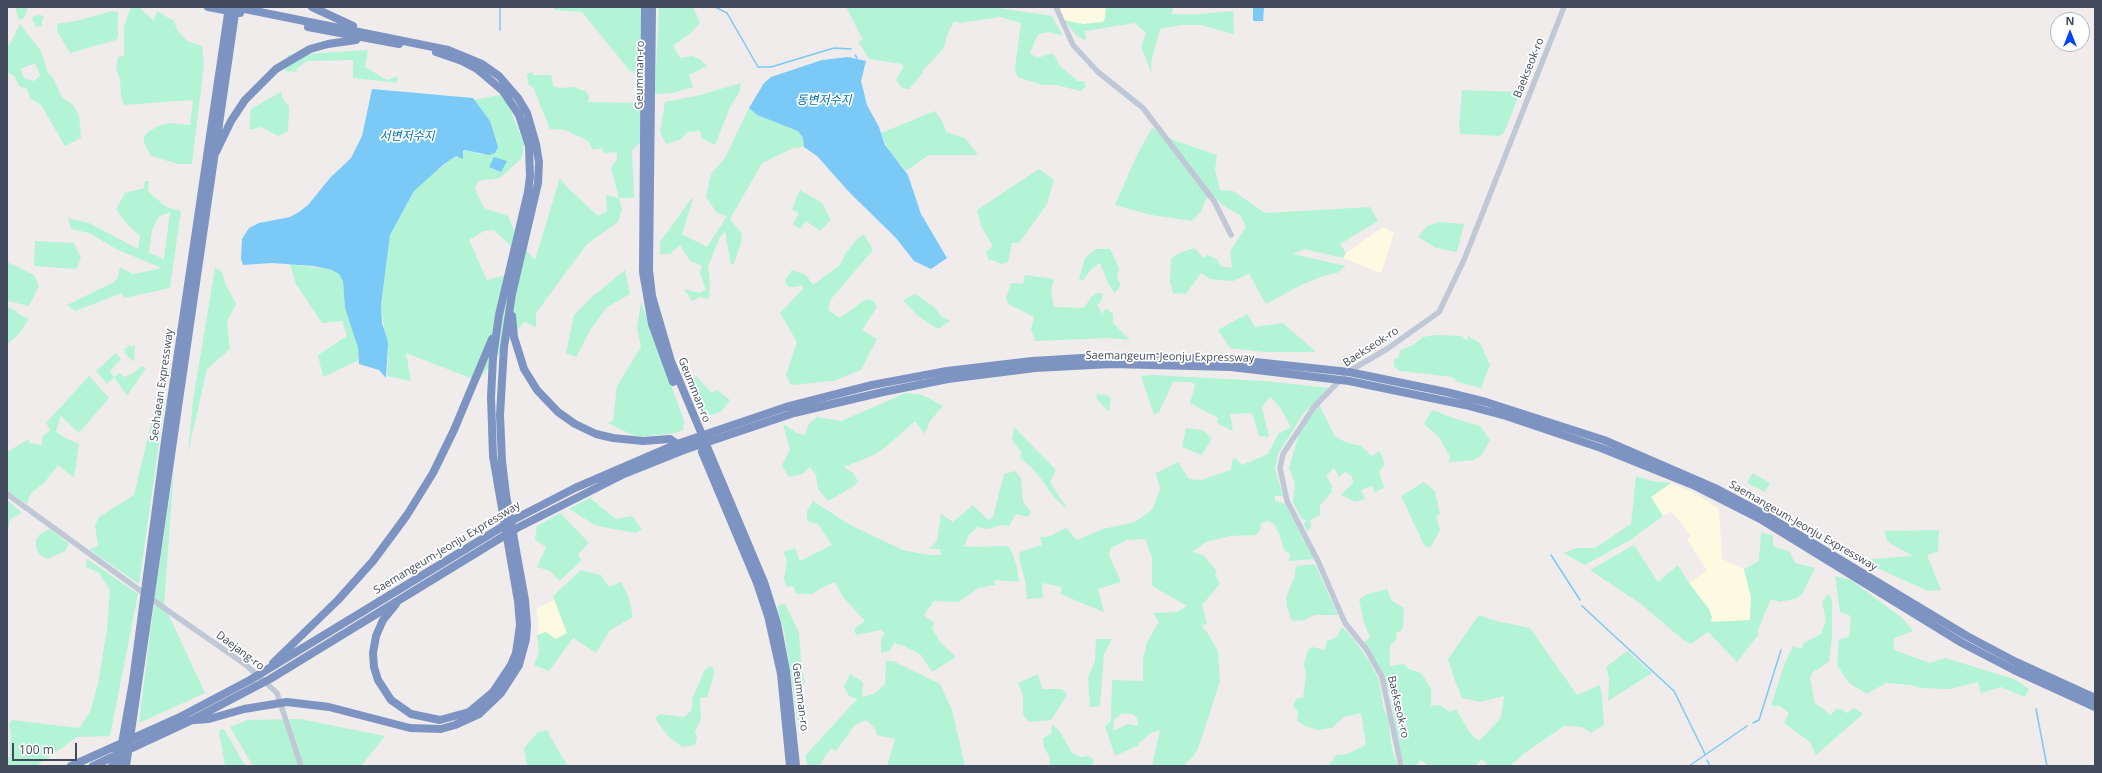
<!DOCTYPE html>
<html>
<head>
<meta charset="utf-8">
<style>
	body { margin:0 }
	#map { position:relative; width:2102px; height:773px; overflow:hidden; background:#efeceb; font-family:"Open Sans",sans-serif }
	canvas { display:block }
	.frame { position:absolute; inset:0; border:8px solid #424b5b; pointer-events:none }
	.north { position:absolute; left:2050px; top:12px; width:40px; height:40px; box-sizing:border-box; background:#fff; border:1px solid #b3b7bd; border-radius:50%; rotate:0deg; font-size:11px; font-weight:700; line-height:16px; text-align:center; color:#424b5b }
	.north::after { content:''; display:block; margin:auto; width:14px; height:18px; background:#0345f2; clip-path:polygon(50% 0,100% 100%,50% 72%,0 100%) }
	.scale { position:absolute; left:12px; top:743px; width:65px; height:18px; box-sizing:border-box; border:2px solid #424b5b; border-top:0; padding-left:5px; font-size:12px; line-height:14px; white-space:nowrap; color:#424b5b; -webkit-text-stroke:3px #fff; paint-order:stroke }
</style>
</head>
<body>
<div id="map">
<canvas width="2102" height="773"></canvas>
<div class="frame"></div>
<div class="north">N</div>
<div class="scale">100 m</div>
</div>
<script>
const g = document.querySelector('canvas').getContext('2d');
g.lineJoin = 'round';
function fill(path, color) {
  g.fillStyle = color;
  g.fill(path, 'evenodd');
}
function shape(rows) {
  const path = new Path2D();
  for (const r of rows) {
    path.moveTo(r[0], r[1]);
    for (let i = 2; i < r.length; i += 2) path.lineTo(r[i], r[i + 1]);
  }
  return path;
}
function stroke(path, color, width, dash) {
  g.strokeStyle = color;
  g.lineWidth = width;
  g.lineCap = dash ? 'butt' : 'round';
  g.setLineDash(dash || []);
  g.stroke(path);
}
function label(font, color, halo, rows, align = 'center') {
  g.font = font + ' "Open Sans","Noto Sans KR",sans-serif';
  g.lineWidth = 3.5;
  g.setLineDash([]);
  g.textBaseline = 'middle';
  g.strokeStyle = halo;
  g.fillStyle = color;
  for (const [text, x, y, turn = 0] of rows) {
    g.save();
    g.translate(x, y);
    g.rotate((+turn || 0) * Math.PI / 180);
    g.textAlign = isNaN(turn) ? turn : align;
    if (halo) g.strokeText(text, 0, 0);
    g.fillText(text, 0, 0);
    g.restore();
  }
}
const commercial = shape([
	[1061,7,1106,7,1105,18,1103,22,1083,24,1064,20,1060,14],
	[1383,227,1394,233,1381,273,1343,258,1346,253],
	[1671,483,1695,493,1719,509,1722,559,1744,569,1751,598,1750,620,1711,622,1709,609,1689,583,1707,571,1687,539,1691,536,1671,511,1663,516,1650,497],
	[554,600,567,633,555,639,546,632,537,635,539,623,536,609]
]);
const green = shape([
	[15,7,28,7,24,18,19,20],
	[131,7,139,7,154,21,157,11,174,21,177,30,187,41,202,46,204,64,192,164,178,164,151,156,144,143,144,137,149,131,161,125,170,123,190,125,193,100,124,105,121,95,120,80,116,69,118,57,124,56,124,26],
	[554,7,641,7,642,95,635,95,636,74,629,70,582,12,554,10],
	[659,7,693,7,700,22,693,31,673,46,680,58,692,56,700,59,707,66,689,75,693,87,673,93,655,94],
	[846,7,992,7,1052,16,1063,36,1049,32,1038,34,1030,53,1037,58,1053,53,1060,66,1078,81,1084,81,1086,87,1080,91,1056,85,1043,85,1017,77,1015,67,1021,23,1000,17,960,23,954,21,947,35,944,48,923,70,923,73,909,89,902,88,896,80,903,68,902,64,869,59,858,41,863,40],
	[1106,7,1173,7,1172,14,1200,14,1233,11,1234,34,1200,25,1182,25,1160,29,1151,63,1152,74,1141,47,1146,33,1135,23,1085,31,1086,41,1076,35,1064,20,1083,24,1103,22,1105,18],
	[112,11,118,12,118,37,116,40,70,53,57,31,57,24,76,21],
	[41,15,44,17,42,21,42,26,36,27,32,18,34,16],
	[20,24,41,51,48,73,53,78,62,97,73,105,79,115,81,138,65,146,41,105,31,99,26,88,20,87,14,76,7,72,7,46,10,44],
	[35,63,40,75,34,81,25,79,20,69],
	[368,50,365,67,387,80,398,76,397,83,353,78,353,60,307,61,295,70,299,72,285,71,288,55],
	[532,72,533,75,551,75,553,86,560,88,574,87,587,92,589,97,588,102,642,103,640,143,632,150,634,198,619,198,622,209,618,222,587,244,536,313,536,327,524,322,478,381,406,353,411,381,387,376,388,359,381,305,390,235,414,191,426,179,456,156,463,159,463,153,467,149,482,155,490,121,474,100,504,94,524,144,522,158,500,178,478,181,475,189,484,208,508,216,519,242,535,260,560,178,566,186,598,216,607,211,606,195,619,198,611,168,617,159,617,152,604,153,602,148,593,150,588,141,565,130,550,129,535,92,535,89,528,84,527,74],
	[494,230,515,250,506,275,487,280,469,240,484,231],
	[741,83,739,93,730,107,715,145,702,138,700,131,687,132,682,139,666,144,660,132,665,102,700,95],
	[1462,90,1520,92,1504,133,1499,136,1461,134,1459,127],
	[281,92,283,99,289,107,288,131,278,136,261,127,249,130,251,109],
	[749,108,757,115,798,131,803,138,804,147,793,148,762,163,730,219,742,234,741,243,734,264,731,264,725,231,720,237,708,266,710,282,709,299,700,297,692,301,684,289,699,293,706,290,700,273,702,266,690,261,680,245,670,254,660,254,660,242,691,199,693,199,682,234,707,247,727,216,717,213,706,197,711,174,725,158],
	[935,111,942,121,946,132,965,138,978,155,929,155,906,171,888,149,881,133],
	[1152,128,1173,140,1217,155,1215,169,1220,190,1233,191,1265,213,1370,207,1378,221,1340,244,1346,253,1343,258,1304,249,1293,254,1346,266,1337,273,1323,276,1301,285,1266,304,1249,274,1233,281,1210,279,1201,273,1186,294,1173,293,1170,282,1171,259,1177,254,1194,248,1204,258,1208,255,1218,260,1221,266,1232,268,1230,251,1246,227,1240,215,1222,205,1215,197,1206,199,1201,211,1192,221,1151,215,1115,205,1137,155],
	[1039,169,1054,180,1047,204,1019,243,1012,243,1008,262,1001,264,995,261,989,260,986,252,993,246,981,226,977,210],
	[145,181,149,181,148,191,166,207,181,211,170,288,124,298,122,293,75,311,67,305,114,282,118,277,120,267,133,274,162,268,118,250,89,233,71,229,68,218,89,223,138,249,140,236,126,223,116,209,125,193,144,188],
	[170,212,164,259,149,253,152,231,158,217],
	[800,190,822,203,831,220,820,231,806,221,800,229,793,224,799,214,792,209],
	[1439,222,1464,224,1457,252,1436,248,1418,237,1427,226],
	[864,234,873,250,831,299,828,310,840,318,866,299,874,301,877,307,862,330,877,339,861,370,833,381,791,385,786,375,797,342,780,313,804,288,801,285,795,287,788,287,785,280,792,270,806,275,813,285,840,265,845,254,857,239],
	[35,241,74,243,81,258,76,269,34,266],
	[1096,249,1110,249,1119,268,1117,278,1121,285,1115,293,1109,285,1100,263,1091,269,1083,281,1079,279,1085,258],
	[7,262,34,275,39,286,29,306,7,301],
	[290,264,332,270,339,274,343,281,345,308,358,348,359,360,323,377,318,355,347,336,342,321,322,323,296,284],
	[215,268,222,272,225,283,236,304,227,322,230,349,207,369,188,453,193,400],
	[625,270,630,294,607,307,591,329,576,357,566,353,574,315,592,297],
	[1025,275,1054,279,1051,291,1054,307,1084,308,1091,297,1098,293,1103,294,1100,303,1097,304,1102,314,1105,309,1109,310,1113,314,1113,323,1130,340,1108,338,1035,341,1031,329,1034,317,1008,304,1006,298,1011,283,1023,284],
	[915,294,933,306,941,316,950,321,938,329,918,316,903,300],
	[641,302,684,421,683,430,676,433,637,437,608,423,613,420,617,386,641,347,637,328],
	[7,307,15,310,20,315,29,319,19,334,9,343,7,350],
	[1247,314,1255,327,1283,323,1316,352,1264,352,1230,348,1218,330],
	[1436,335,1462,336,1467,341,1468,336,1480,343,1490,365,1481,388,1458,382,1453,377,1400,371,1394,366,1394,359,1399,357,1400,350,1413,345,1423,337],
	[129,346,135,346,134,362,125,353,124,349],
	[116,353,121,359,110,371,114,377,119,373,124,377,132,374,142,366,146,368,127,396,114,377,107,384,96,371],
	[1152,375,1265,381,1330,388,1303,414,1278,454,1275,469,1283,496,1275,496,1275,501,1285,504,1314,559,1288,561,1291,555,1284,550,1280,536,1275,525,1268,521,1261,523,1260,531,1255,535,1230,536,1206,542,1192,552,1203,555,1217,571,1215,575,1220,584,1202,605,1207,624,1201,625,1209,635,1218,651,1220,681,1198,749,1192,758,1183,766,1152,766,1160,730,1151,733,1139,743,1139,745,1115,756,1105,726,1111,721,1112,680,1143,681,1143,659,1147,642,1159,622,1153,613,1177,612,1187,606,1152,586,1152,557,1145,539,1127,540,1111,548,1109,555,1121,582,1098,589,1104,612,1060,594,1062,587,1042,583,1043,598,1027,599,1025,580,1019,558,1020,552,1042,545,1040,537,1051,536,1066,528,1077,540,1103,529,1135,522,1152,510,1160,489,1156,473,1178,462,1189,479,1201,480,1231,470,1232,461,1235,458,1242,465,1268,454,1279,433,1291,427,1279,406,1270,397,1262,407,1269,437,1259,436,1252,413,1230,414,1233,431,1217,423,1218,418,1190,403,1195,386,1192,382,1173,382,1159,412,1154,415,1141,376],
	[1121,714,1133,714,1137,718,1138,726,1128,724,1113,731,1114,720],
	[89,376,109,398,79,433,61,416,56,431,62,436,79,444,74,478,58,465,44,483,31,493,27,504,7,491,7,452,29,439,29,443,42,445,42,437,50,430,46,423],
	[696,376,712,393,717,390,730,400,721,412,707,416,689,380],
	[906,393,923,395,943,406,930,421,925,434,915,421,887,446,874,455,844,467,853,473,858,481,854,486,828,501,818,489,816,475,810,467,802,474,789,477,782,465,790,450,783,424,797,433,805,435,809,424,817,417,841,421],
	[1096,394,1107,395,1111,399,1109,412,1097,399],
	[165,401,139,584,89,549,98,546,95,525,99,517,134,495,155,407],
	[1319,405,1335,436,1345,442,1361,446,1372,456,1379,451,1383,458,1384,466,1379,471,1384,488,1375,492,1372,486,1361,490,1365,499,1356,502,1341,495,1353,483,1352,476,1345,472,1339,477,1334,468,1326,476,1332,485,1331,493,1320,505,1320,515,1310,520,1311,528,1307,531,1304,524,1306,521,1301,518,1293,502,1295,483,1289,468,1301,427],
	[1432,410,1459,420,1480,426,1490,440,1482,455,1474,460,1449,462,1450,457,1439,437,1424,424],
	[1014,427,1056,470,1050,482,1068,510,1053,496,1045,484,1032,468,1020,458,1022,453,1012,440],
	[1186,428,1202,430,1212,438,1202,455,1182,447],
	[174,468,164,605,205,693,139,723,155,595],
	[1015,471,1021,478,1023,502,1031,512,1028,517,1016,514,1009,526,1002,525,987,529,977,527,968,536,964,547,1008,546,1012,552,1017,567,1019,582,995,580,995,585,979,588,958,602,934,601,924,615,934,623,932,628,940,642,956,657,932,672,921,655,902,645,894,643,890,651,881,653,881,639,885,633,880,630,857,635,855,633,855,628,865,621,843,597,835,582,821,588,812,594,796,594,794,587,786,586,784,579,787,560,783,552,795,548,800,561,832,545,818,524,807,521,807,511,813,501,850,525,903,550,929,555,941,555,940,549,929,549,937,541,941,514,953,522,973,505,988,520,993,517,1004,474],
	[1752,473,1770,483,1765,492,1747,483],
	[1636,476,1652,481,1671,483,1651,497,1663,516,1630,540,1585,565,1563,553,1577,548,1595,548,1631,524],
	[1424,482,1435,491,1440,514,1436,516,1440,530,1430,548,1424,545,1401,496],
	[590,498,616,519,632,516,642,529,636,533,603,527,593,524,569,509],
	[7,500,22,513,10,519,7,539],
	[560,513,589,543,578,554,581,561,560,581,550,571,537,567,546,547,535,540,537,526],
	[50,529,69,544,65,551,47,559,39,554,36,548,36,540,40,534],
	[1939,530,1938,552,1927,555,1941,590,1928,591,1859,560,1913,556,1888,542,1884,531],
	[1761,533,1773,535,1773,546,1790,552,1795,563,1815,568,1802,594,1797,598,1780,602,1771,599,1758,630,1758,635,1737,662,1708,632,1691,644,1682,639,1641,604,1590,570,1634,545,1658,582,1678,565,1689,583,1709,609,1712,617,1711,622,1750,620,1751,598,1744,569,1759,561],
	[87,559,138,594,110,736,77,737,36,766,7,766,7,758,10,757,11,733,9,725,12,720,79,728,90,712,98,684,107,629,110,590,99,573,86,567],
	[1315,564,1338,615,1315,615,1304,620,1292,621,1287,608,1286,597,1295,576,1296,566],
	[581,570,601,575,609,587,621,582,629,598,633,617,610,630,596,653,573,638,549,671,534,665,539,652,537,635,546,632,556,639,567,633,553,596],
	[1835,576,1851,580,1902,618,1913,631,1894,638,1894,650,1930,663,1945,658,2014,679,2029,689,2025,697,2001,687,1981,693,1978,682,1950,689,1920,688,1911,685,1886,683,1867,694,1849,683,1837,665,1839,639,1849,637,1851,616,1840,612],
	[1387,589,1392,601,1404,608,1403,627,1400,632,1396,632,1397,638,1390,646,1390,666,1404,664,1409,669,1421,673,1431,688,1431,706,1440,705,1450,712,1456,709,1470,733,1479,741,1501,718,1504,696,1480,702,1462,698,1455,681,1448,659,1479,615,1496,621,1530,628,1577,695,1600,685,1602,695,1604,725,1591,733,1582,727,1564,726,1526,752,1510,766,1487,765,1482,759,1475,766,1429,766,1420,760,1416,766,1405,766,1400,753,1390,695,1384,676,1364,642,1370,637,1364,623,1359,599,1365,595],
	[1828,594,1832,600,1832,636,1829,662,1813,672,1810,678,1815,703,1831,715,1836,709,1841,709,1847,713,1854,708,1863,714,1816,755,1810,742,1784,723,1789,713,1780,706,1771,706,1784,665,1793,646,1801,649,1804,643,1821,634,1826,621,1822,602],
	[785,604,799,633,801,661,805,684,800,686,799,730,784,631,778,610,778,605],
	[1342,627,1353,638,1369,661,1379,680,1384,710,1388,717,1392,749,1398,766,1328,766,1336,755,1347,754,1366,745,1361,713,1344,717,1332,728,1318,730,1305,726,1297,720,1298,712,1293,706,1297,698,1303,698,1306,675,1304,664,1308,650,1312,647,1325,650,1327,641,1337,637],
	[1096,639,1112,639,1104,655,1100,706,1090,707,1088,677,1095,661],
	[1627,651,1652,673,1608,701,1609,679,1606,667],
	[886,661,893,661,940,684,952,710,965,766,887,766,895,739,877,735,875,729,866,720,855,725,836,751,831,748,819,766,808,766,805,756,857,699,849,696,844,687,850,674,863,682,862,697,874,694,885,684],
	[711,666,714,671,713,679,707,697,700,698,701,718,695,732,697,738,695,745,682,747,667,735,655,718,660,714,684,717,692,710,692,699,705,669],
	[1038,674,1042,689,1062,689,1067,695,1051,720,1029,722,1023,714,1023,695,1018,683],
	[300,719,385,736,361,766,253,766,230,727,248,720],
	[1052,725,1059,730,1072,753,1080,757,1088,756,1094,759,1092,766,1050,766,1049,756,1044,747,1043,738,1051,734],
	[224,729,243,762,246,766,225,766,219,731],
	[547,730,556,747,568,766,527,766,524,748,538,732]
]);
const water = shape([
	[1253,7,1264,7,1263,21,1253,21],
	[848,57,866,61,861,81,867,105,879,127,885,145,908,175,921,214,947,258,931,269,914,261,896,238,850,193,817,156,804,147,803,138,798,131,757,115,749,108,764,83,771,77,822,60],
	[372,89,473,98,490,121,498,147,495,153,489,155,465,150,463,151,463,159,456,156,443,165,414,191,390,235,381,305,382,323,388,342,386,378,379,370,359,364,358,348,345,308,343,281,339,274,332,270,313,266,272,263,243,265,241,259,242,239,249,228,259,223,290,217,299,212,308,205,330,178,351,158,362,136],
	[494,157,507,161,501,172,489,167]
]);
const stream = shape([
	[715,7,727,13,758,67,771,67,834,48,851,49],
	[500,30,500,7],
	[855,55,857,58],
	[1551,555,1580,600],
	[1582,606,1674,691,1705,754],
	[2036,709,2047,766],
	[1753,723,1759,720,1781,650],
	[1707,760,1710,766],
	[1689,766,1747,726]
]);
const minor = shape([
	[1056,7,1073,45,1098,72,1143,108,1214,201,1231,235],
	[7,494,167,610,246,665,277,693,301,766],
	[1401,766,1382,677,1367,650,1345,623,1318,561,1287,501,1280,468,1283,454,1314,407,1343,377,1351,370,1387,349,1439,312,1464,260,1564,7]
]);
const highway = shape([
	[208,7,240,13],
	[312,7,353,26],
	[645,7,643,272,652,324,673,382],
	[652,7,649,270,652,296,671,361,764,582,777,623,786,671,796,766],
	[308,27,399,44],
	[216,152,231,121,245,100,276,69,310,49,328,44,356,40],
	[512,316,514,337,524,369,537,390,558,412,575,424,596,434,613,438,643,441,670,439,677,444],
	[702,452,757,583,768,616,781,674,790,766],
	[396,604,383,620,376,636,373,653,374,667,378,680,391,700,411,714,440,720,469,712,493,692,511,665,516,653,520,625,518,601,493,456,491,397,493,357,499,315,528,192,530,176,529,146,519,115,503,91,477,69,462,61,436,52],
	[273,663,338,600,373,561,407,515,433,473,454,430,492,339],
	[195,720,209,719,244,709,287,702,329,707,410,728,441,729,455,725,479,714,501,693,519,665,526,639,527,625,525,600,506,495,502,461,500,415,504,347,512,294,538,183,539,162,536,144,527,113,518,98,499,76,482,64,448,50,235,7],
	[71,766,178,718,250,680,515,519,575,488,677,444,786,407,872,385,947,371,1032,361,1116,356,1227,359,1349,372,1446,392,1486,402,1604,440,1717,489,1766,515,1967,636,2016,662,2095,698],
	[93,766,192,720,270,679,517,528,624,474,684,450,794,413,883,392,948,379,1035,368,1112,364,1231,367,1349,381,1465,405,1506,416,1601,448,1693,485,1762,520,1962,643,2014,670,2095,707],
	[112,766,117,753],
	[118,766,133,681,165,441,229,7],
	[126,766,236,7]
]);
const streetNames = [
	["Baekseok-ro",1529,68,-68],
	["Geumman-ro",640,75,-89],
	["Baekseok-ro",1371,347,-33],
	["Saemangeum-Jeonju Expressway",1170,357,1],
	["Seohaean Expressway",162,385,-82],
	["Geumman-ro",694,390,68],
	["Saemangeum-Jeonju Expressway",1803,526,30],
	["Saemangeum-Jeonju Expressway",447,548,-31],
	["Daejang-ro",240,651,37],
	["Geumman-ro",800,697,83],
	["Baekseok-ro",1398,707,77]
];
const waterNames = [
	["동변저수지",824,101],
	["서변저수지",407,137]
];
fill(commercial, '#fefae1');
fill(green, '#b3f4d6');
fill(water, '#7ac9f6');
stroke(stream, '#7ac9f6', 1.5);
stroke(minor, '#c0c8d6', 5.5);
stroke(highway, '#7d93c2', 8);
label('11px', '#424b5b', '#fff', streetNames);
label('italic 12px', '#0070b1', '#fff', waterNames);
</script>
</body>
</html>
